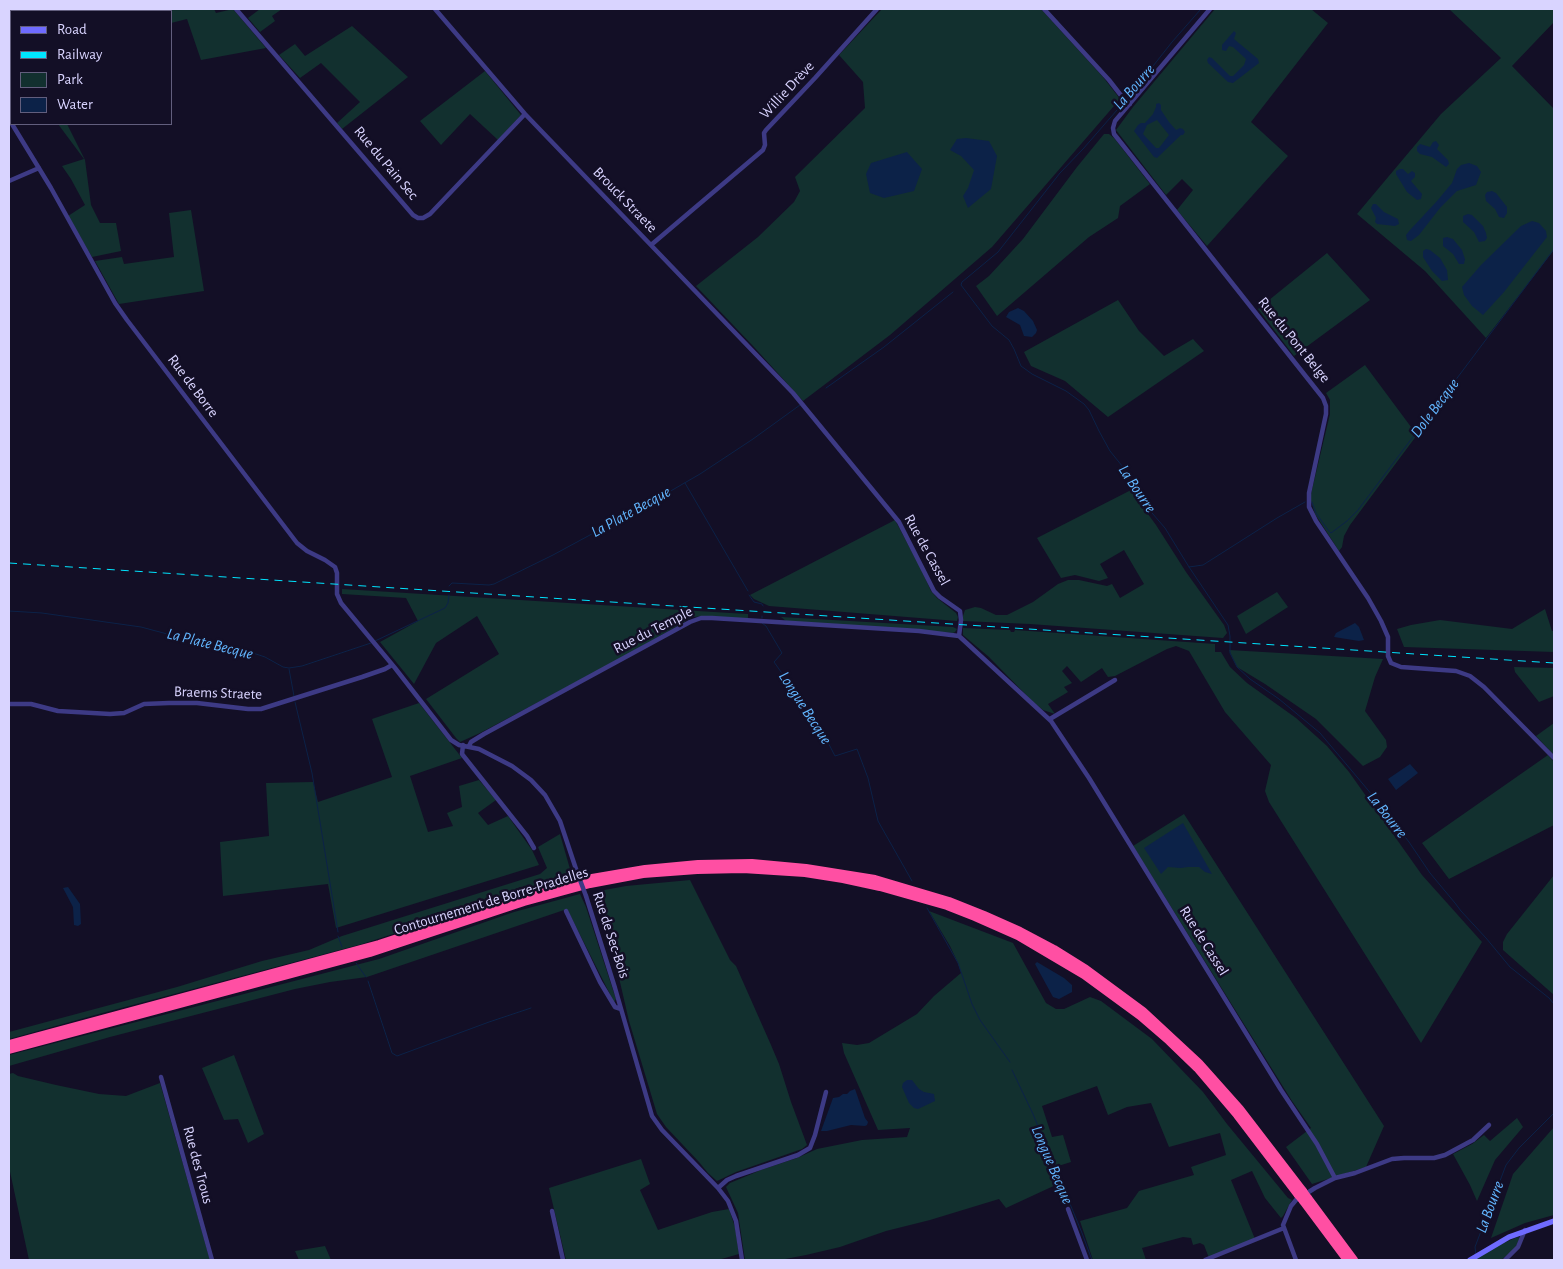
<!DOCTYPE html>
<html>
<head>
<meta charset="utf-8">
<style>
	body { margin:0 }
	#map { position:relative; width:1563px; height:1269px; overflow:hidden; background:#130f26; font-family:"Alegreya Sans",sans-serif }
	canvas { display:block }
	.frame { position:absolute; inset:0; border:10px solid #d9d4ff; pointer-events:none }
	.legend { position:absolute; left:10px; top:10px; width:162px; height:115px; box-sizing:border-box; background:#130f26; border:1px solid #625e7d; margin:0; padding:6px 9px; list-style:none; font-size:15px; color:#d9d4ff }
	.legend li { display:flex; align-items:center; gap:10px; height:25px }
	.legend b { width:25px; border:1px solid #625e7d }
</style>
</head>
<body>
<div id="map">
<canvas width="1563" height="1269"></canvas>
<div class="frame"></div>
<ul class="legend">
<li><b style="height:6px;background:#6f6bff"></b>Road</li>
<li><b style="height:6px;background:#00e5ff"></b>Railway</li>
<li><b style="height:14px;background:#12302f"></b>Park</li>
<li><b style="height:14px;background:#0c2248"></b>Water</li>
</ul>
</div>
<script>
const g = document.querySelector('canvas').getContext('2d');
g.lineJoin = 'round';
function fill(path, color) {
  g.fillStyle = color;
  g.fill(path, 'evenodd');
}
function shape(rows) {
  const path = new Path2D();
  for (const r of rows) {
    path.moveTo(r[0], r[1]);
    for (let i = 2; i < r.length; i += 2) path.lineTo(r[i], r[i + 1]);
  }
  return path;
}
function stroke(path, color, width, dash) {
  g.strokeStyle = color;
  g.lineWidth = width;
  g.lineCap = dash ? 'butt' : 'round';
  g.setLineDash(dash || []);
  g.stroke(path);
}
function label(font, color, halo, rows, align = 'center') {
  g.font = font + ' "Alegreya Sans",sans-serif';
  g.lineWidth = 5;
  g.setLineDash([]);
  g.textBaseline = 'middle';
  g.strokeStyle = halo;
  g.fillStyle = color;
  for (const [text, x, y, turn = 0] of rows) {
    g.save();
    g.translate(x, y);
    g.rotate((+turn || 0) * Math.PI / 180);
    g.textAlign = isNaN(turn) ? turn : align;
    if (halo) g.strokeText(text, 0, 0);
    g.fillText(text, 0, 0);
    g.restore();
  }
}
const green = shape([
	[9,9,214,9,216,13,233,9,266,48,201,60,187,19,171,23,171,11,11,11,11,30,9,30],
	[260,9,282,9,272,16,275,21,260,32,248,18],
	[882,9,1041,9,1103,77,1120,99,992,247,890,335,803,401,754,347,696,286,758,237,794,202,800,191,795,177,865,108,863,82,839,55],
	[1215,9,1311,9,1328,23,1251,122,1288,156,1207,246,1177,210,1193,190,1182,179,1166,195,1116,130,1133,107],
	[1449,9,1554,9,1554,22,1512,66,1554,109,1554,250,1486,338,1425,271,1357,214,1441,114,1501,58],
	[352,26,408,77,342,129,337,123,360,102,321,63,300,78,279,55,295,44,305,56],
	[485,71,521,115,498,140,470,114,441,145,420,121],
	[58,124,67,124,85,160,91,205,100,223,116,223,121,251,92,257,68,216,85,205,71,179,62,166,84,159],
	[1104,134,1109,134,1114,138,1150,184,1120,206,1118,218,1089,237,997,316,976,286,989,276,1023,239,1077,167],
	[191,210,204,291,119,304,95,261,122,257,124,264,174,257,169,213],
	[1327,253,1370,300,1294,356,1258,309],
	[1118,300,1139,331,1164,356,1193,339,1204,351,1108,417,1065,381,1031,366,1024,352],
	[1365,365,1417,435,1350,525,1344,536,1342,547,1339,551,1315,514,1310,498,1330,414,1330,400,1326,393],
	[1133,489,1142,506,1156,525,1186,572,1224,625,1227,633,1223,638,1030,624,963,621,963,616,965,610,975,607,981,608,996,615,1007,615,1033,602,1058,584,1068,580,1079,580,1107,586,1112,584,1120,598,1144,584,1124,550,1100,564,1108,578,1099,581,1075,575,1061,578,1037,538],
	[895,520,920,567,931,591,937,598,956,613,958,617,957,621,769,606,754,599,750,595],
	[342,589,730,613,748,614,748,619,707,616,693,617,616,661,480,733,460,742,456,738,426,699,499,654,477,616,436,643,414,684,380,642,418,621,406,598,342,594],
	[1277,592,1288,607,1246,634,1237,616],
	[1545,609,1552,631,1554,631,1554,652,1404,647,1397,629,1411,625,1440,620,1512,629],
	[781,617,953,627,957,629,955,632,953,633,786,621],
	[963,628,1010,630,1011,632,1014,632,1015,630,1215,644,1215,652,1221,652,1230,667,1247,683,1296,718,1327,746,1349,772,1422,875,1482,942,1421,1043,1269,802,1265,791,1271,765,1225,712,1189,651,1176,646,1167,649,1115,676,1108,677,1102,668,1081,682,1067,666,1062,671,1072,683,1064,687,1068,692,1048,704,1055,714,1043,710,1033,702,989,657,963,635],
	[1229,650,1383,659,1375,677,1365,711,1386,740,1387,747,1380,757,1363,766,1316,719,1265,684,1237,667],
	[1514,667,1554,668,1554,696,1539,702,1515,672],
	[419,703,462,758,410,776,428,832,453,826,447,813,462,807,459,786,479,780,496,800,478,813,488,825,508,816,532,850,539,865,336,928,328,884,223,896,220,842,269,836,266,783,313,782,318,802,392,777,372,719],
	[1554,723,1554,755,1536,736],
	[1548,755,1554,762,1554,825,1449,879,1422,843],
	[1184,814,1384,1126,1366,1167,1312,1184,1286,1147,1311,1128,1292,1101,1133,846],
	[560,834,572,876,362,944,95,1015,9,1039,9,1032,177,987,262,961,309,950,342,936,540,874,547,868,538,847],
	[1554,875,1554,995,1503,950,1503,942,1507,934],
	[690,880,730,960,736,966,771,1045,779,1064,791,1102,807,1145,802,1149,736,1172,717,1181,708,1173,699,1162,666,1127,657,1114,629,1021,599,891,626,886],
	[580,894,586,907,610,981,616,999,614,1002,567,909,367,977,330,982,295,989,110,1037,9,1066,9,1055,379,959,514,912],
	[929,911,1013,943,1046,1003,1056,1009,1064,1009,1090,997,1101,1001,1152,1039,1203,1092,1227,1124,1288,1198,1292,1200,1283,1216,1281,1218,1265,1198,1252,1171,1231,1180,1255,1239,1209,1258,1204,1245,1200,1243,1193,1245,1191,1238,1183,1237,1142,1248,1146,1260,1093,1260,1080,1221,1127,1208,1139,1191,1194,1175,1191,1167,1226,1155,1220,1133,1169,1147,1151,1103,1127,1107,1108,1115,1097,1086,1042,1106,1052,1137,1063,1135,1071,1162,1055,1167,1060,1183,1006,1208,999,1199,930,1220,886,1231,840,1247,806,1255,780,1260,745,1260,738,1213,726,1187,730,1183,761,1170,797,1158,817,1149,862,1140,907,1137,910,1128,878,1130,844,1053,842,1043,857,1045,869,1043,917,1014,934,996,961,973,958,963,950,946],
	[234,1055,264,1134,248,1143,238,1119,224,1120,202,1068],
	[13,1073,18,1076,56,1085,99,1094,126,1096,160,1083,210,1260,29,1260,9,1167,9,1074],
	[1517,1118,1523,1127,1495,1160,1477,1201,1470,1185,1453,1154,1472,1144,1484,1135,1490,1141],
	[1554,1127,1554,1215,1525,1223,1491,1238,1513,1174],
	[641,1159,650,1184,640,1190,658,1230,712,1212,729,1209,735,1227,739,1254,718,1260,566,1260,549,1188],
	[1520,1237,1515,1249,1501,1260,1474,1260,1482,1253,1515,1238],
	[325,1246,331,1260,299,1260,295,1251]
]);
const water = shape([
	[1234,31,1236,33,1234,39,1258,59,1259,63,1233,83,1228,82,1208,63,1207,60,1209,57,1212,58,1230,76,1233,76,1244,65,1246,59,1233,47,1229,46,1226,51,1222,50,1222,45],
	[1159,103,1161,105,1161,110,1169,122,1176,130,1180,128,1183,129,1185,132,1183,135,1181,135,1157,158,1154,157,1134,131,1138,125,1141,123,1145,123,1153,114,1156,107,1156,104],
	[1157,120,1169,135,1159,148,1156,148,1143,134,1147,125],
	[966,138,989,141,997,156,991,189,968,208,963,196,968,188,974,170,961,156,950,150,957,139],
	[1436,141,1439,145,1437,149,1448,160,1449,164,1446,167,1432,157,1420,154,1417,151,1417,147,1420,144,1430,147,1433,142],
	[907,152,922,169,914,191,884,198,870,193,866,174,871,163],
	[1469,163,1477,166,1481,172,1476,185,1457,191,1440,208,1419,235,1411,241,1407,240,1406,235,1410,230,1437,201,1452,183,1457,169,1461,165],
	[1400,169,1403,169,1408,174,1412,171,1415,173,1415,177,1411,181,1422,194,1421,199,1417,200,1407,192,1396,174,1396,171],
	[1492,191,1496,193,1507,207,1507,213,1504,218,1499,217,1495,209,1486,201,1485,195,1487,192],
	[1373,204,1376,204,1384,212,1398,219,1399,224,1395,226,1377,224,1375,222,1376,218,1371,208],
	[1468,214,1472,215,1483,226,1486,233,1487,238,1485,241,1479,242,1474,232,1463,222,1463,216],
	[1532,221,1539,223,1546,231,1547,237,1504,292,1483,315,1472,306,1464,295,1462,287,1481,265,1521,226],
	[1447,237,1453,239,1462,250,1465,259,1464,264,1459,264,1453,254,1443,246,1443,238],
	[1426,249,1430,250,1440,258,1447,270,1448,280,1442,281,1432,271,1423,257,1423,251],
	[1018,308,1024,311,1033,321,1037,330,1036,333,1032,337,1024,336,1020,325,1006,317,1009,312],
	[1355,623,1359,627,1364,640,1359,641,1334,637,1336,633],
	[1410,764,1418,773,1396,790,1388,779],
	[1183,823,1212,874,1205,872,1199,867,1188,867,1181,868,1168,867,1161,874,1144,848],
	[68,887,80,904,81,924,78,926,74,925,73,907,63,888],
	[1037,962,1064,978,1072,985,1072,992,1059,999,1053,997,1035,964],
	[907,1080,912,1080,919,1089,924,1092,934,1094,935,1101,918,1109,914,1108,909,1103,902,1087,903,1083],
	[855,1089,865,1118,868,1122,867,1125,865,1126,851,1125,827,1131,821,1131,833,1098,839,1097,843,1094,847,1094,850,1091]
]);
const stream = shape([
	[1127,99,1172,42,1201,9],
	[1124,102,1083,149,1060,173,998,252,962,282,961,285,992,326,1009,340,1014,349,1021,366,1032,374,1066,391,1084,404,1089,410,1099,431,1110,451,1131,477,1146,506,1165,528,1189,567,1228,625,1230,636,1230,653,1237,667,1250,679,1279,699,1320,733,1373,796,1409,842,1430,873,1455,903,1461,911,1486,938,1510,967,1549,998,1554,1004],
	[826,388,884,347,953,292],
	[685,483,748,591],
	[1312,502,1316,513,1328,530,1331,533,1347,521,1358,510,1554,249],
	[1189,567,1203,565,1277,518,1305,502],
	[449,586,452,583,489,585,494,584,553,555,662,496,700,474,753,439,800,405],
	[749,595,754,602,762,604,763,606],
	[9,611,42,613,141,627,186,639,238,648,265,657,283,667,289,668,302,666,371,643],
	[762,618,762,616],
	[762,623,766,626,782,653,774,662,820,727,835,756,857,749,868,778,878,821,912,881],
	[375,641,445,608,448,603,449,595],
	[289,669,294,696],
	[295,702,312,773,338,932],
	[927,908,958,963,972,1004,980,1020,1010,1062],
	[338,936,342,947],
	[356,963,366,977],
	[368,981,392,1053,397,1056,489,1022,531,1008],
	[1012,1070,1033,1114,1082,1233,1092,1260],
	[1476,1255,1475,1247,1506,1165,1519,1148,1554,1113]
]);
const street = shape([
	[236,9,413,215,418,218,423,218,430,214,525,114],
	[435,9,525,114,793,393,899,522,934,591,940,597,960,611,961,620,959,636],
	[1044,9,1109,80,1123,98,1130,104],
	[1210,9,1115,121,1113,128,1114,134,1323,398,1326,406,1326,414,1309,493,1309,507,1316,521,1368,598,1381,621,1388,637,1388,656,1391,663,1401,667,1456,671,1470,676,1484,687,1554,758],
	[12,124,51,188,115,303,127,320,297,543,307,551,325,560,335,567,337,573,337,594,341,603,395,668,451,740,459,745,479,749,512,766,531,780,545,795,560,821,577,872],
	[9,181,39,168],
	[651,245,763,150,765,145,764,133,766,130,815,78,877,9],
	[959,636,1051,721,1089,778,1281,1090,1317,1144,1335,1178],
	[9,704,31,704,58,711,110,714,124,713,144,704,169,703,197,703,248,709,261,709,362,677,385,669,392,665],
	[1050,719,1115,680],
	[463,745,462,754,527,836,534,848],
	[469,746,471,742,484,734,690,622,701,618,712,618,919,631,959,636],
	[586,896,615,988,652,1116,662,1130,718,1188,728,1201,736,1221,742,1260],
	[566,911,600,982,615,1007,621,1009],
	[161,1077,212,1260],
	[718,1188,727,1180,736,1176,798,1155,810,1148,815,1135,826,1092],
	[1068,1209,1087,1260],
	[552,1211,563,1260],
	[1205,1260,1284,1228],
	[1296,1260,1283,1225,1291,1206,1296,1200,1315,1188,1335,1178,1355,1173,1392,1159,1404,1158,1434,1158,1445,1155,1473,1140,1489,1125],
	[1505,1260,1518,1247,1525,1230]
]);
const secondary = shape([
	[1470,1260,1509,1237,1554,1221]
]);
const highway = shape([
	[9,1044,379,944,532,894,592,878,645,869,698,864,752,863,806,868,875,879,949,901,984,915,1020,931,1054,949,1086,969,1143,1011,1199,1063,1240,1109,1303,1191],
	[9,1050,370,953,524,902,590,884,643,874,697,870,743,869,805,873,843,879,880,887,947,906,975,917,1018,936,1084,975,1140,1016,1169,1041,1197,1068,1237,1115,1298,1195],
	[1308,1198,1354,1260],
	[1303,1201,1347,1260]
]);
const rail = shape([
	[9,563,1554,663]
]);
const streetBridge = shape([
	[577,872,586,896]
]);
const highwayBridge = shape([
	[1303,1191,1308,1198],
	[1298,1195,1303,1201]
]);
const streetNames = [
	["Willie Drève",787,90,-47],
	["Rue du Pain Sec",386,163,50],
	["Brouck Straete",625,200,46],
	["Rue du Pont Belge",1294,340,51],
	["Rue de Borre",193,386,53],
	["Rue de Cassel",927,550,61],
	["Rue du Temple",653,630,-27],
	["Braems Straete",218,693,2],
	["Contournement de Borre-Pradelles",491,901,-17],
	["Rue de Sec-Bois",611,935,72],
	["Rue de Cassel",1204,941,58],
	["Rue des Trous",198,1165,75]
];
const waterNames = [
	["La Bourre",1134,87,-49],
	["Dole Becque",1435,408,-53],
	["La Bourre",1137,489,56],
	["La Plate Becque",631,512,-29],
	["La Plate Becque",210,644,14],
	["Longue Becque",805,708,57],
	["La Bourre",1387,815,52],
	["Longue Becque",1052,1165,67],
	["La Bourre",1490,1207,-70]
];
fill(green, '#12302f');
fill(water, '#0c2248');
stroke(stream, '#0c2248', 1);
stroke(street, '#3d3a85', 4.5);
stroke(secondary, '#6f6bff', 5.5);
stroke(highway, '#ff4fa3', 8);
stroke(rail, '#00e5ff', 1, [8, 6]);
stroke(streetBridge, '#3d3a85', 4.5);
stroke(highwayBridge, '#ff4fa3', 8);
label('15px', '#d9d4ff', '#130f26', streetNames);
label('italic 16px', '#62b6ff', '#130f26', waterNames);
</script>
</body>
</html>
